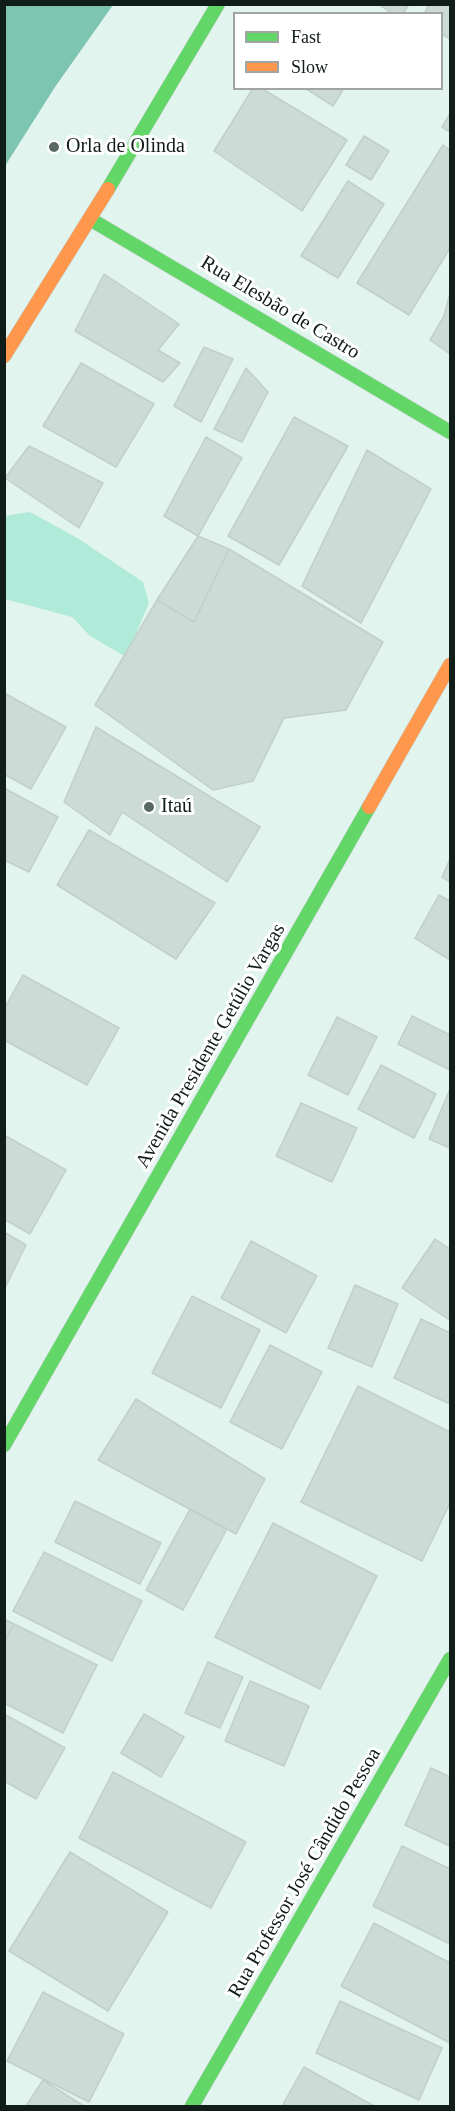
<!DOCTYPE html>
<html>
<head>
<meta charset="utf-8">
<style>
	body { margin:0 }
	#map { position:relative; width:455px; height:2111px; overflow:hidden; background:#e2f4ee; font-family:"Times New Roman",serif }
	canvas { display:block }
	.frame { position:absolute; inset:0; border:6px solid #111d19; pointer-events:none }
	.legend { position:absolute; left:233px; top:12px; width:210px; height:78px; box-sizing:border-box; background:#fff; border:2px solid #a0a5a3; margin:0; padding:8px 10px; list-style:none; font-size:18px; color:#111d19 }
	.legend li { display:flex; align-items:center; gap:12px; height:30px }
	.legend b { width:30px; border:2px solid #a0a5a3 }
</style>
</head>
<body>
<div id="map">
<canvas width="455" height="2111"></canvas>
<div class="frame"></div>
<ul class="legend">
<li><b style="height:8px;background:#63d668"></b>Fast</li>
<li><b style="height:8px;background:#ff974d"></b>Slow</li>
</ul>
</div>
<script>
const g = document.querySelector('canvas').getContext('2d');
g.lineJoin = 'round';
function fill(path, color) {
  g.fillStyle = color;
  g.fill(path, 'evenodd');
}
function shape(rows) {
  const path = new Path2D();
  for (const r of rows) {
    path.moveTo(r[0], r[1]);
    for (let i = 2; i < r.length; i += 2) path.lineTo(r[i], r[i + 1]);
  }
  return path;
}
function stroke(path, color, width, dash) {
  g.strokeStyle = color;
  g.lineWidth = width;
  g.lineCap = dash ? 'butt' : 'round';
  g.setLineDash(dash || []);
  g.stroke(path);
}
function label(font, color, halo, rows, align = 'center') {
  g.font = font + ' "Times New Roman",serif';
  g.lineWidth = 6;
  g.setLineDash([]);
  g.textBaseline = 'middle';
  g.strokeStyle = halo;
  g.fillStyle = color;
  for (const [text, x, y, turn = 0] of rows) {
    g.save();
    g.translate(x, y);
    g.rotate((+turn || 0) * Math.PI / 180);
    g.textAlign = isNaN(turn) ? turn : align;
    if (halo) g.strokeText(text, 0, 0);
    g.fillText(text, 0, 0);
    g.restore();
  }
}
const green = shape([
	[30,512,79,539,143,582,149,603,126,657,90,636,72,617,5,599,4,516]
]);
const water = shape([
	[5,4,113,5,55,87,5,166]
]);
const building = shape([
	[378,4,409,4,403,14,393,14,378,4],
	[429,4,450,4,450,39,442,34,442,14,424,14,429,4],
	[253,88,261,88,347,140,302,211,214,151,253,88],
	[305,88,344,88,333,106,305,88],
	[450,114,450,132,442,127,450,114],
	[364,136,389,151,371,180,346,165,364,136],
	[443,145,450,150,450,248,409,315,357,283,443,145],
	[348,181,384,204,338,278,301,256,348,181],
	[104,274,179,324,158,350,180,363,163,382,75,331,104,274],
	[450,293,450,354,430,340,444,316,450,293],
	[204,347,233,359,201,422,174,406,204,347],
	[81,363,154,404,116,467,43,426,81,363],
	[246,368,268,392,242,442,214,429,246,368],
	[294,417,348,446,279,565,228,536,294,417],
	[206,437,242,458,198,536,164,516,206,437],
	[29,446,103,483,79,528,5,478,29,446],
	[367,450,431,489,361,623,302,586,367,450],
	[198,536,229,549,194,622,157,600,198,536],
	[229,549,383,642,346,710,284,718,253,781,213,790,95,705,157,600,194,622,229,549],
	[4,693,66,727,31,789,4,774,4,693],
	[96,727,260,827,227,882,122,812,110,835,64,802,96,727],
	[4,788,58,817,29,872,4,860,4,788],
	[89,830,215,903,176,959,57,885,89,830],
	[450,859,450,882,442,877,450,859],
	[439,895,450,901,450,960,415,938,439,895],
	[23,975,119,1028,87,1085,4,1040,4,1009,23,975],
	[412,1016,450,1035,450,1070,398,1044,412,1016],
	[337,1017,377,1037,348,1095,308,1075,337,1017],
	[381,1065,436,1094,414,1138,358,1109,381,1065],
	[450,1089,450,1148,429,1139,450,1089],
	[301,1103,357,1128,332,1182,276,1156,301,1103],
	[4,1135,66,1170,30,1234,4,1219,4,1135],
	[4,1232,26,1245,4,1290,4,1232],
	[435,1239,450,1249,450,1315,448,1319,402,1288,435,1239],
	[251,1241,317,1276,286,1333,221,1298,251,1241],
	[355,1285,398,1304,372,1367,328,1348,355,1285],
	[192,1296,260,1330,221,1408,152,1373,192,1296],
	[421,1319,450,1333,450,1404,394,1378,421,1319],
	[270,1345,322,1372,282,1449,230,1422,270,1345],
	[358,1386,450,1432,450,1503,422,1561,301,1502,358,1386],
	[136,1399,265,1479,236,1534,98,1460,136,1399],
	[75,1501,161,1543,140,1584,55,1542,75,1501],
	[190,1509,227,1529,183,1610,146,1590,190,1509],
	[273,1523,377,1576,320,1689,215,1637,273,1523],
	[44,1552,142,1601,112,1661,13,1611,44,1552],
	[4,1619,14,1624,4,1643,4,1619],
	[14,1624,97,1665,63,1733,4,1703,4,1643,14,1624],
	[208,1662,243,1677,220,1728,185,1713,208,1662],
	[250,1681,309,1706,284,1766,225,1741,250,1681],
	[4,1714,65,1748,36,1799,4,1781,4,1714],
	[144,1714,184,1737,161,1777,121,1753,144,1714],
	[431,1768,450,1777,450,1846,405,1825,431,1768],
	[113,1772,246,1842,211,1908,79,1838,113,1772],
	[402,1846,450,1869,450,1944,373,1906,402,1846],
	[70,1852,168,1912,108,2011,9,1951,70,1852],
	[374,1923,450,1963,450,2043,341,1986,374,1923],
	[43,1992,124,2034,89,2102,7,2061,43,1992],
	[340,2001,442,2048,419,2100,316,2053,340,2001],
	[304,2067,374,2106,282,2106,304,2067],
	[43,2080,84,2106,26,2106,43,2080]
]);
const fast = shape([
	[108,189,218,4],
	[90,219,450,432],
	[4,1445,369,807],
	[192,2106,450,1659]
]);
const slow = shape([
	[4,356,108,189],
	[369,807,450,665]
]);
const markers = [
	[54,147,6,"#5a6864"],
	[149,807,6,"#5a6864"]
];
const poiNames = [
	["Orla de Olinda",66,147],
	["Itaú",161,807]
];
const streetNames = [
	["Rua Elesbão de Castro",280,308,31],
	["Avenida Presidente Getúlio Vargas",211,1046,-60],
	["Rua Professor José Cândido Pessoa",305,1873,-60]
];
fill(green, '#b0ead9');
fill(water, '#7dc4b1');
fill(building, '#cddbd6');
stroke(building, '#c0cfca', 1.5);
stroke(fast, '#c3d1cd', 15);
stroke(slow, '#c3d1cd', 15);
stroke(fast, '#63d668', 14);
stroke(slow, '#ff974d', 14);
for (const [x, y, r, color] of markers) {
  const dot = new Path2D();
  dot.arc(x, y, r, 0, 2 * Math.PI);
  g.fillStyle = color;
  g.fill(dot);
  stroke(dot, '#fff', 2);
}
label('20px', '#111d19', '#fff', poiNames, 'left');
label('20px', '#111d19', '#fff', streetNames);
</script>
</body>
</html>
